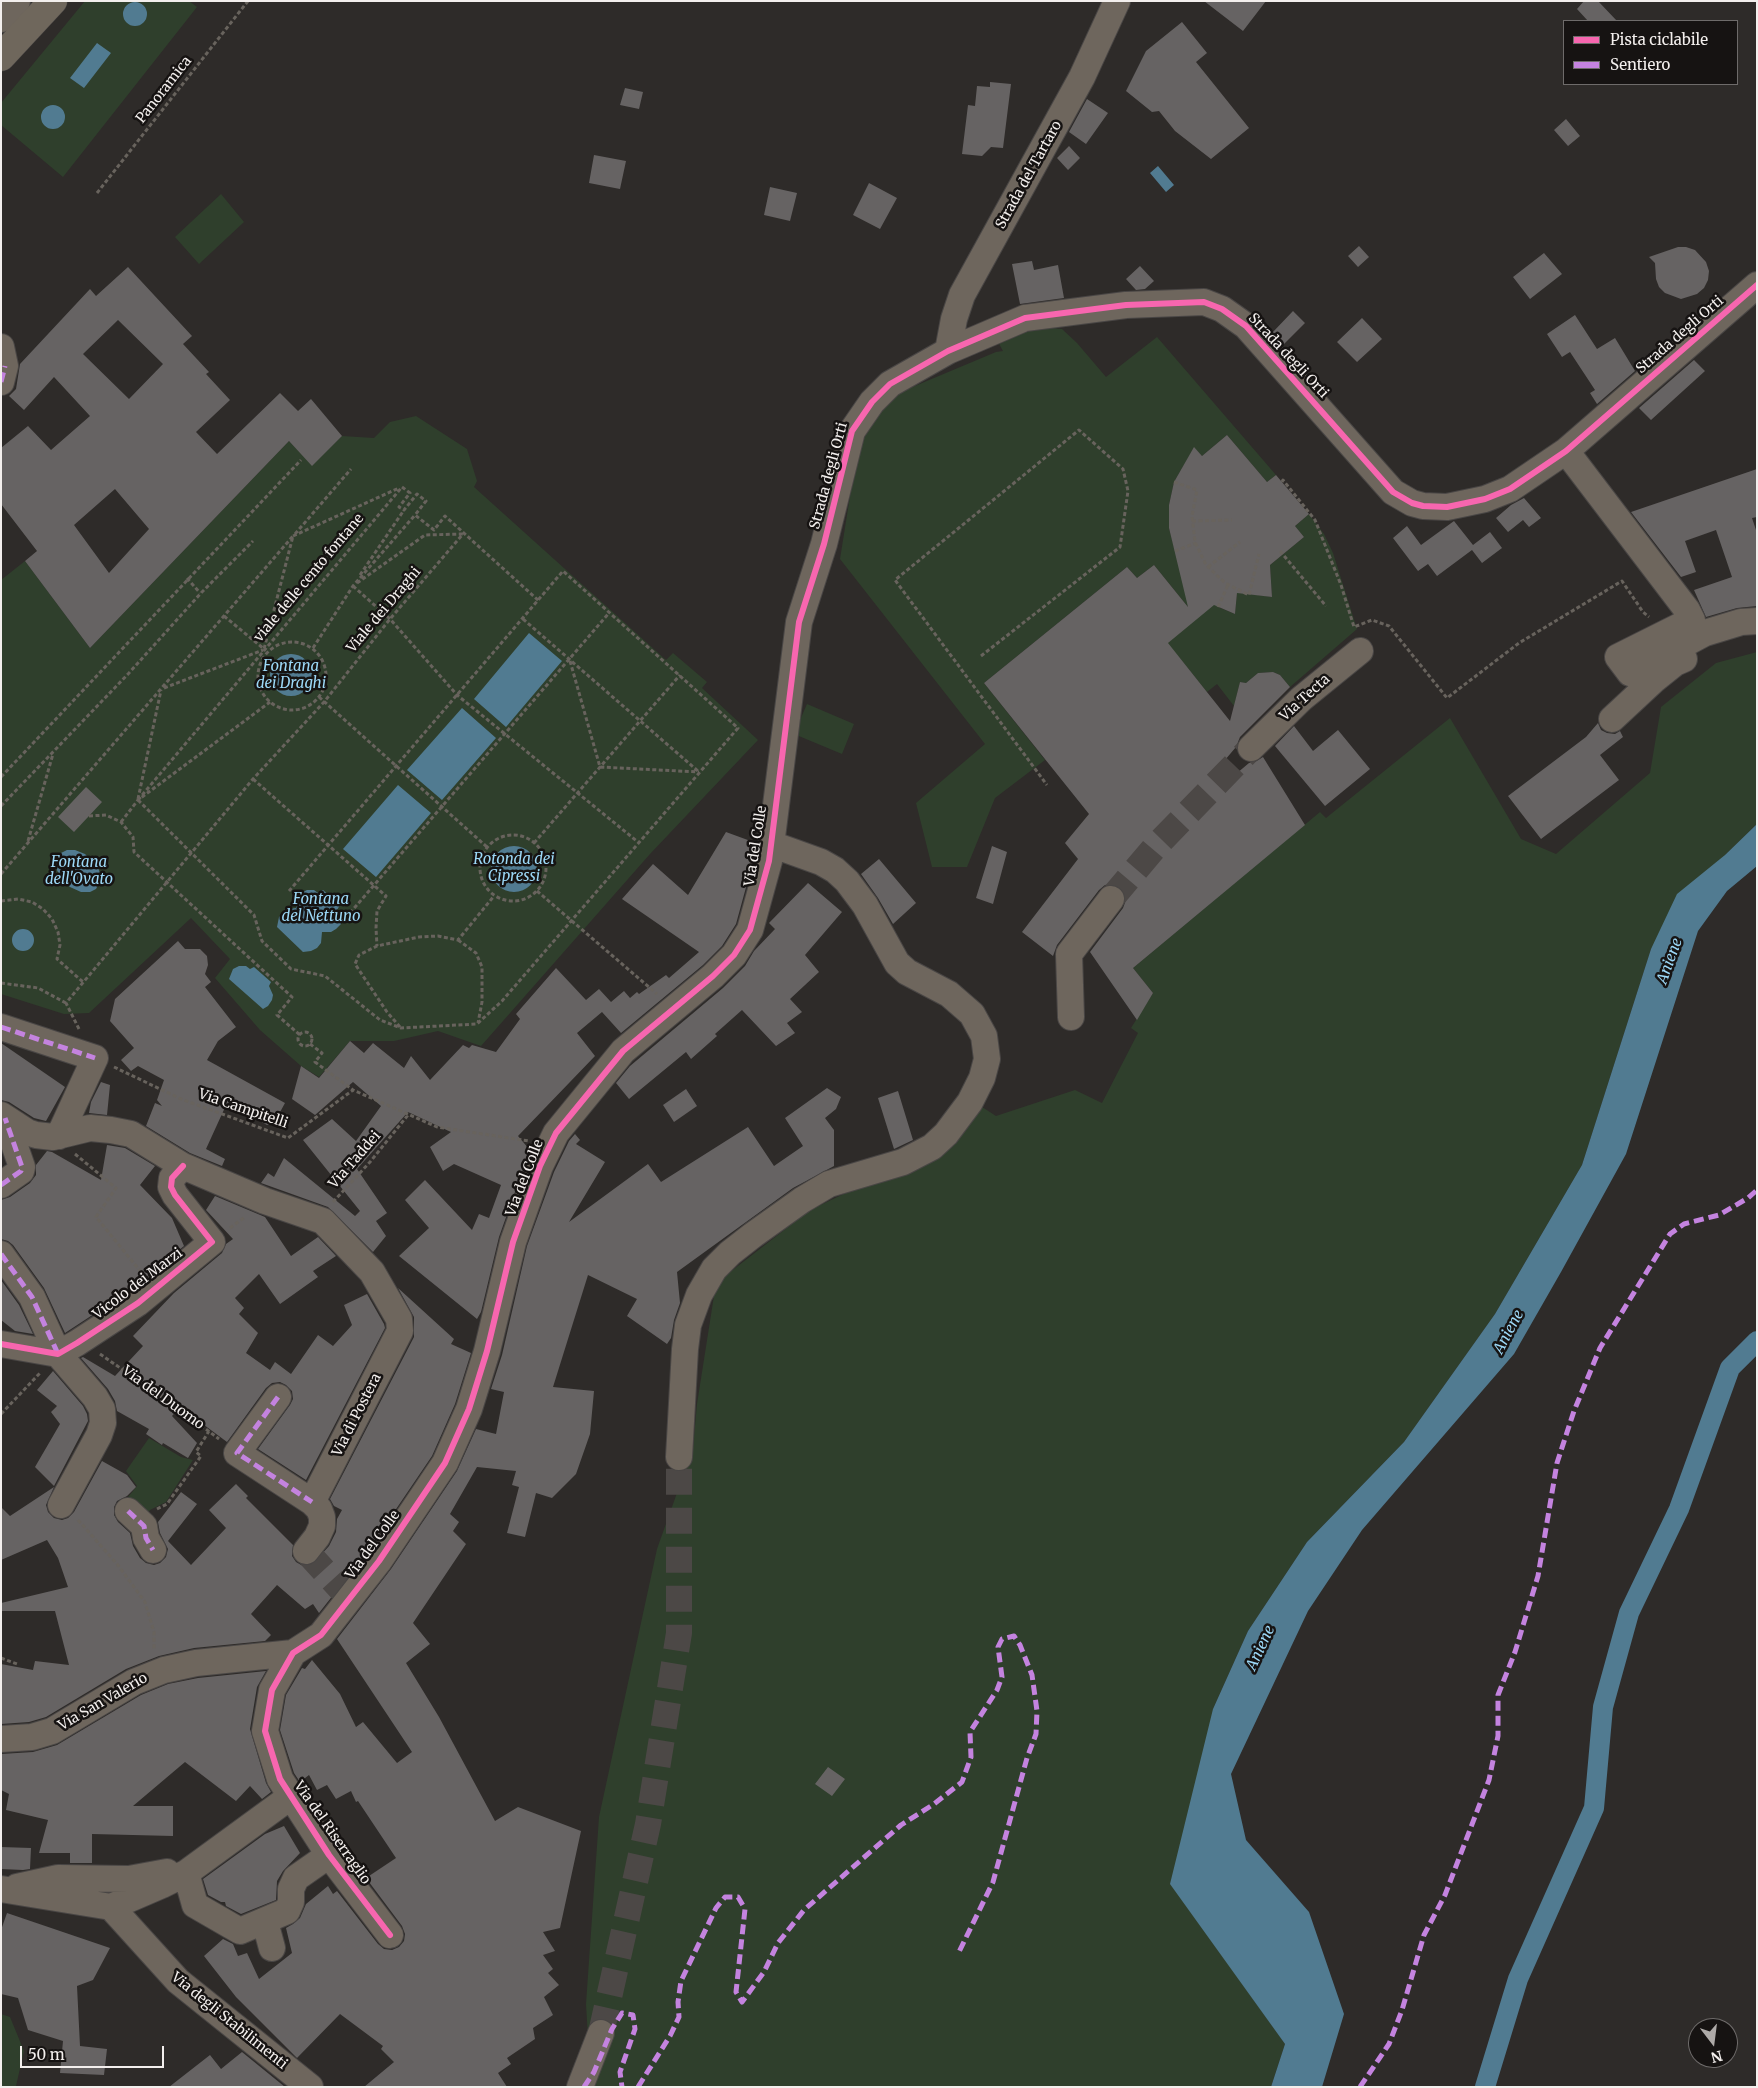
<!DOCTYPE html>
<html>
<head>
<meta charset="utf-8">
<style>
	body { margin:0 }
	#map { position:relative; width:1758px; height:2088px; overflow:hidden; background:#2e2b29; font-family:Merriweather,serif }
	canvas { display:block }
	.frame { position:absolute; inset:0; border:2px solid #f3efed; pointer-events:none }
	.legend { position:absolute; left:1563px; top:20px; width:175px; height:65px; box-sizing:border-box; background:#161312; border:1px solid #6e6b6a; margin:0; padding:6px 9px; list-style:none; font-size:15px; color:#f3efed }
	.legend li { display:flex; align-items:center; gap:10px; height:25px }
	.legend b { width:25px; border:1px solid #6e6b6a }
	.north { position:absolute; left:1688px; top:2018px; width:50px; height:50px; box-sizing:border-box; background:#161312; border:1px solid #6e6b6a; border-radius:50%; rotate:165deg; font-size:14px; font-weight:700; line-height:20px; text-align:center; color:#f3efed }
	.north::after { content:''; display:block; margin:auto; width:18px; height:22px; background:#aeaaa8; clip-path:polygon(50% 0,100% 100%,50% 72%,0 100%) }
	.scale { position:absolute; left:20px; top:2046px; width:144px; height:22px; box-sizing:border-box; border:2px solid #f3efed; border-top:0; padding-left:6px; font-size:15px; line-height:18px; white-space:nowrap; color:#f3efed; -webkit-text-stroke:4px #161312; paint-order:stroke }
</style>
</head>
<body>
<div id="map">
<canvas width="1758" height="2088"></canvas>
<div class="frame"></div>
<ul class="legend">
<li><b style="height:6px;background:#f766af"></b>Pista ciclabile</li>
<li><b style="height:6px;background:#c483df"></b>Sentiero</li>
</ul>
<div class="north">N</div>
<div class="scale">50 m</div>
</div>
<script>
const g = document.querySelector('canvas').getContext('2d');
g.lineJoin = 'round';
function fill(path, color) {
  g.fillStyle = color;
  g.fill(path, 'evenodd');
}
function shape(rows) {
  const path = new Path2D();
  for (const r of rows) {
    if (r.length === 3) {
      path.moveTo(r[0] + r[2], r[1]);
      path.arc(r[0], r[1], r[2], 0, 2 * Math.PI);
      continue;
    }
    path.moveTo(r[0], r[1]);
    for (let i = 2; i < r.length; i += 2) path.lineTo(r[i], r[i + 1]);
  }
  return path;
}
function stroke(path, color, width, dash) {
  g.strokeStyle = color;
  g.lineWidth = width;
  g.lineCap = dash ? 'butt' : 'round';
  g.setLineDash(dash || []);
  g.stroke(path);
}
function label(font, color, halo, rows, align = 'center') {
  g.font = font + ' Merriweather,serif';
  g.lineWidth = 5;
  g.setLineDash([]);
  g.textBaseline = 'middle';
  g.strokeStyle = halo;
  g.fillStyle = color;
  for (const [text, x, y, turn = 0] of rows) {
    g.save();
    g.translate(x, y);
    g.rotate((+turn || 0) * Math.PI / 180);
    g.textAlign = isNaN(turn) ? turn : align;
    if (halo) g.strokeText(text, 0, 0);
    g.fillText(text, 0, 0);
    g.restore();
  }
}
const green = shape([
	[85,1,189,1,197,7,63,177,1,125,1,103],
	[221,194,244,222,199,264,175,237],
	[1041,327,1062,329,1077,343,1106,377,1157,337,1276,475,1267,482,1227,435,1202,456,1194,448,1174,482,1169,505,1169,528,1175,551,1185,571,1218,607,1235,614,1237,592,1272,597,1270,565,1304,537,1295,526,1309,514,1324,534,1333,553,1357,629,1290,687,1280,675,1273,672,1258,673,1246,683,1240,682,1234,706,1217,684,1207,692,1178,656,1145,662,1197,618,1154,565,1137,578,1127,567,984,683,1045,760,995,798,967,867,932,867,916,803,985,744,840,559,855,465,869,423,882,406,903,391,996,352,1003,351,998,342,1020,331],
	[416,416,467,449,477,481,474,487,666,660,673,653,707,682,702,688,758,740,650,854,481,1046,438,1031,394,1041,350,1041,319,1077,301,1066,260,1030,215,978,230,959,191,918,89,1013,64,1014,1,994,1,580,25,561,90,648,289,441,312,465,342,436,374,438,390,422],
	[1757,652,1757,824,1725,855,1651,949,1582,1165,1495,1314,1404,1442,1307,1542,1248,1631,1213,1709,1242,1983,1285,2044,1271,2087,591,2087,586,2004,599,1817,657,1549,693,1448,697,1404,716,1283,810,1210,850,1191,905,1175,979,1105,996,1116,1075,1090,1102,1103,1138,1033,1131,1028,1153,993,1133,968,1320,812,1326,818,1450,718,1521,839,1556,854,1650,773,1661,707,1716,663],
	[807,704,854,724,842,754,794,734],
	[149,1438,181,1457,193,1460,166,1502,150,1510,142,1520,124,1502,137,1486,126,1471],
	[1,2014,10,2017,24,2051,16,2086,15,2087,1,2087]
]);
const water = shape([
	[135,14,12],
	[97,43,111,53,84,88,70,78],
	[53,117,12],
	[1158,166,1174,185,1166,192,1150,173],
	[529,633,562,661,506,727,474,699],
	[291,675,21],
	[462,708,496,738,442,800,407,770],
	[398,785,431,813,376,877,343,849],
	[1757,824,1757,866,1727,891,1698,931,1626,1154,1561,1272,1514,1354,1362,1530,1308,1611,1231,1774,1246,1840,1309,1912,1344,2014,1322,2087,1271,2087,1285,2044,1170,1884,1213,1709,1248,1631,1307,1542,1404,1442,1495,1314,1582,1165,1651,949,1677,894,1725,855],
	[514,869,23],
	[67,850,75,850,85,854,93,862,99,870,101,879,96,889,90,892,81,892,70,887,61,879,57,870,56,862,61,853],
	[307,890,314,890,318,893,323,890,340,905,337,910,341,919,341,924,336,929,331,932,322,932,321,943,317,948,311,951,303,952,277,927,279,917,288,909,296,908,298,898,301,893],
	[23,940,11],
	[239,966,246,966,250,969,254,967,271,982,269,986,273,995,272,1000,268,1006,263,1009,229,979,233,969]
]);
const canal = shape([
	[1485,2087,1518,1979,1594,1808,1603,1707,1629,1613,1679,1509,1730,1368,1757,1341]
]);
const building = shape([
	[1204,1,1266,1,1243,31],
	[1584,1,1598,1,1617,21,1588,21,1577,9],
	[1182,22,1207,53,1196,62,1249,128,1211,159,1175,131,1159,111,1152,112,1126,91,1146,51],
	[990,82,1011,84,1003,148,991,147,982,156,962,154,968,105,975,106,977,86,990,87],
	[625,88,643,92,639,109,620,105],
	[1087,99,1108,113,1086,144,1069,132],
	[1566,119,1580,136,1568,146,1554,130],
	[1069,146,1080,158,1068,170,1057,158],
	[594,155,626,161,620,189,589,183],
	[869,183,897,198,880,229,853,215],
	[770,187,797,193,790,221,764,215],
	[1359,246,1369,257,1358,267,1348,256],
	[1678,247,1686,247,1695,250,1706,262,1709,271,1708,280,1704,288,1697,294,1681,299,1665,293,1659,287,1656,279,1655,263,1649,257],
	[1544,253,1562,274,1530,299,1513,277],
	[1032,261,1034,270,1058,265,1064,298,1020,304,1012,264],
	[1140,266,1154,281,1145,289,1136,290,1126,279],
	[128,267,192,336,183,344,209,372,206,374,230,400,196,432,217,454,280,393,298,411,311,399,342,436,312,466,289,441,90,648,25,561,37,551,1,504,1,448,28,426,51,450,90,416,54,377,24,410,9,396,16,389,20,364,90,289,96,296],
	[118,320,163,364,129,399,83,354],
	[115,489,149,529,109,573,74,525],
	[1293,311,1305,323,1283,345,1272,333],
	[1575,315,1597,349,1615,338,1635,371,1597,404,1590,393,1595,390,1570,352,1562,357,1547,334],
	[1362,318,1382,339,1357,362,1337,342],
	[1694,360,1705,371,1651,420,1639,408],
	[1227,435,1267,482,1276,475,1309,514,1295,526,1304,537,1270,565,1272,597,1237,593,1235,614,1214,605,1168,643,1230,721,1240,682,1246,683,1258,673,1273,672,1280,675,1290,687,1240,737,1236,747,1214,773,1224,784,1249,763,1255,762,1263,757,1305,825,1133,968,1153,993,1137,1020,1090,952,1123,908,1126,900,1125,894,1120,887,1112,884,1105,885,1099,890,1057,945,1053,956,1022,932,1078,859,1065,843,1089,814,984,683,1127,567,1137,578,1154,565,1188,607,1169,528,1169,505,1174,482,1194,447,1202,456],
	[1757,469,1757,517,1752,518,1757,533,1757,606,1737,608,1706,617,1694,590,1732,577,1716,530,1685,541,1696,572,1681,577,1631,512],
	[1524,498,1541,518,1529,527,1523,520,1508,532,1496,518,1511,505],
	[1454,521,1473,545,1490,532,1502,548,1482,563,1472,550,1437,576,1428,564,1418,571,1393,538,1407,526,1421,545],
	[1598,723,1601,730,1607,733,1615,734,1620,731,1623,737,1600,755,1619,780,1541,839,1508,796,1586,737],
	[1294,726,1313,751,1338,730,1370,769,1325,806,1275,746],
	[86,787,102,802,74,832,58,817],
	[726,832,756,843,754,858,736,924,722,946,703,965,621,1033,602,1012,577,1033,595,1056,518,1136,529,1149,534,1145,526,1161,499,1237,481,1312,477,1319,399,1256,429,1228,405,1200,425,1180,472,1230,479,1214,489,1218,501,1185,454,1164,443,1171,430,1147,451,1132,408,1112,357,1169,387,1213,376,1221,386,1236,373,1252,328,1207,261,1183,268,1173,274,1177,284,1158,355,1216,360,1211,303,1140,332,1119,356,1141,381,1106,353,1082,315,1115,292,1099,301,1066,319,1078,350,1041,364,1053,373,1043,404,1068,411,1056,430,1080,463,1045,469,1048,472,1045,496,1052,520,1019,516,1014,556,968,586,1000,599,989,611,1002,624,991,630,998,637,992,639,994,666,975,669,978,699,952,622,899,653,864,688,895],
	[992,846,1007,852,993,904,976,898],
	[879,859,916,903,893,924,878,898,861,874],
	[808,883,842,912,805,955,819,972,790,999,802,1012,787,1023,795,1033,776,1046,742,1010,715,1034,717,1036,691,1059,686,1052,629,1099,616,1083,630,1066,723,988,745,966,754,951,775,929,769,923],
	[178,941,185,949,200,949,207,956,208,965,205,974,211,982,205,987,236,1027,218,1041,207,1060,285,1103,273,1125,267,1125,227,1103,206,1149,225,1159,222,1166,190,1153,146,1126,155,1103,162,1106,157,1100,164,1080,138,1066,131,1071,121,1060,134,1048,110,1021,115,999],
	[1,1043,65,1087,46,1121,34,1118,9,1102,1,1100],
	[101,1082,110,1085,107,1115,89,1113,91,1102],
	[827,1088,841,1097,836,1109,825,1118,834,1130,834,1166,793,1188,677,1272,680,1303,674,1320,671,1338,667,1344,627,1316,637,1299,588,1275,553,1387,594,1391,590,1434,576,1474,552,1498,536,1493,525,1537,507,1533,519,1487,512,1485,516,1471,477,1467,450,1514,459,1522,453,1531,466,1544,413,1623,430,1644,406,1663,439,1717,495,1821,518,1807,581,1831,560,1928,543,1932,555,1951,543,1955,553,1969,548,1973,559,1985,544,1997,553,2015,533,2028,535,2039,507,2058,511,2064,498,2073,507,2087,364,2087,394,2062,381,2049,383,2046,340,2014,297,2058,236,1997,204,1956,223,1939,233,1944,238,1956,247,1953,259,1979,292,1953,286,1928,293,1924,300,1918,306,1904,328,1886,333,1894,337,1891,378,1944,384,1949,392,1950,399,1947,404,1941,405,1934,402,1926,366,1878,396,1858,358,1801,356,1802,351,1791,336,1799,327,1785,317,1790,309,1775,300,1782,294,1773,280,1730,286,1695,302,1668,305,1669,312,1660,340,1694,356,1727,363,1722,397,1763,412,1752,337,1639,391,1569,457,1471,476,1429,496,1434,504,1392,491,1389,502,1355,527,1246,554,1172,569,1141,575,1134,580,1140,576,1144,605,1162,569,1222,648,1164,661,1182,748,1127,774,1166,803,1146,785,1118],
	[686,1089,697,1106,674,1122,663,1105],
	[898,1091,913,1140,894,1149,878,1098],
	[107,1145,125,1148,155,1166,140,1185,172,1218,184,1246,129,1291,65,1333,44,1288,13,1245,8,1241,1,1239,1,1200,10,1197,30,1183,36,1175,36,1165,47,1151,52,1152,101,1180],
	[215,1196,265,1217,291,1256,318,1237,336,1256,313,1271,318,1277,280,1304,259,1274,235,1298,244,1308,239,1314,258,1333,246,1353,270,1370,275,1362,291,1374,318,1335,333,1346,352,1325,344,1305,367,1294,384,1324,385,1328,306,1480,258,1449,290,1405,293,1399,292,1391,286,1385,280,1382,272,1383,266,1388,227,1442,180,1407,172,1416,197,1443,188,1458,163,1443,162,1445,146,1434,149,1429,117,1411,115,1401,108,1389,81,1358,83,1357,115,1376,143,1346,133,1336,174,1293,222,1253,226,1244,233,1239,206,1210],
	[1,1280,19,1305,33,1334,15,1331,1,1320],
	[398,1288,454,1339,451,1344,471,1353,455,1404,432,1456,367,1552,319,1613,313,1604,305,1609,277,1585,251,1614,271,1635,265,1641,194,1648,159,1656,126,1669,46,1717,29,1722,1,1724,1,1664,33,1670,35,1661,69,1665,55,1611,1,1611,1,1603,68,1587,58,1558,47,1540,1,1560,1,1507,10,1516,54,1487,46,1505,48,1512,54,1518,62,1520,68,1518,74,1512,102,1461,127,1475,136,1487,127,1496,117,1501,114,1507,114,1515,118,1522,130,1533,133,1546,140,1558,146,1563,154,1565,160,1563,166,1557,168,1549,160,1533,158,1522,181,1492,197,1504,168,1541,191,1565,226,1528,209,1510,236,1484,248,1496,246,1498,293,1545,292,1556,296,1562,303,1566,312,1565,329,1546,336,1532,337,1519,342,1510,334,1506,330,1499,414,1337,414,1317],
	[53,1371,83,1406,87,1414,88,1421,54,1486,35,1467,60,1424,51,1412,57,1406,37,1390],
	[266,1671,257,1687,250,1729,266,1783,271,1792,262,1799,250,1786,236,1801,185,1762,133,1806,173,1806,173,1836,92,1834,92,1863,70,1863,70,1853,39,1853,48,1820,6,1810,9,1794,1,1790,1,1754,33,1752,57,1745,141,1695,168,1684,198,1678],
	[828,1767,845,1779,832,1796,815,1784],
	[284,1826,300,1853,283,1871,277,1881,276,1900,241,1914,226,1906,225,1902,221,1902,208,1895,203,1879,265,1834],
	[1,1847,31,1848,30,1869,23,1870,1,1869],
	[7,1913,110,1948,93,1980,77,1986,80,2046,107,2049,104,2075,60,2073,63,2041,28,2030,18,1998,1,1994,1,1930],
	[242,2052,285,2087,169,2087,210,2055,221,2069]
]);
const minorTunnel = shape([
	[1111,899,1155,847,1251,748],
	[306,1551,349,1598],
	[601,2033,648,1824,679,1633,679,1457]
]);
const path = shape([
	[97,193,248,1],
	[1174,482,1197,490,1192,516,1195,542,1206,565,1225,583,1249,595,1259,554],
	[1282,482,1283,480,1315,520,1341,585,1354,627,1372,620,1389,626,1447,698,1519,643,1622,581,1643,612,1649,617],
	[402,487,410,493,399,507,404,510,417,494,426,501,415,515,434,530,445,516,539,601],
	[1192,521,1232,520],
	[295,534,351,469],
	[293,536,399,488],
	[1175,551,1196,543],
	[1280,551,1326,606],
	[1208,567,1240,542],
	[360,575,404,510],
	[187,578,200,593],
	[357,583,425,535,463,534],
	[353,586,390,619,457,695,638,842],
	[1218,607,1228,585],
	[224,616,264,649],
	[523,619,699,772],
	[292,676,34],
	[313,648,353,586,415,515],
	[981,656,1120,547,1128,491,1123,469,1079,430,895,580,1047,785],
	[570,661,600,767,699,772],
	[164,688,263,650],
	[319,697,487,847],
	[1,777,301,460],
	[253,779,386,896,377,911,376,928,377,946],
	[138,799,161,690],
	[138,800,254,915,262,941,291,969,325,976,380,1020,401,1028,477,1024,502,1001,738,728,563,571,289,891],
	[138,800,402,487],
	[1,806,129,673,201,593,253,541],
	[89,816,106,815,121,822,133,837,134,852,292,997,277,1015,300,1035],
	[121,822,138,800,270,702],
	[513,868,33],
	[28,841,53,754],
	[534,843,680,675],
	[1,874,293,536,264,649],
	[537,891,657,994],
	[1,901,18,899,32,902,43,909,52,919,58,932,60,945,57,959,83,982],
	[350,913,609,613],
	[458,940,476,953,482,967,482,1002,478,1023],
	[1,983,38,988,66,1003],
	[400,1027,387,1012,355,964,359,955,377,946,419,937,438,936,458,940,494,896],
	[79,1029,66,1003,253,779,324,702,390,619,463,534],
	[305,1039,7],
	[310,1044,322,1053,315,1062,353,1090],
	[114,1067,181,1099,288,1138,353,1090,437,1127,529,1141],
	[75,1154,116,1188,96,1217,141,1272],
	[333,1202,370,1162,408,1115],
	[230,1228,245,1217],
	[100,1354,178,1408,219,1439],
	[1,1414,40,1373],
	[157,1509,167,1504,201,1456,196,1452,209,1431],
	[78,1520,117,1564,145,1602,154,1632,154,1650],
	[1,1658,17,1664]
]);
const minor = shape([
	[1,19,17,1],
	[1,347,5,366,1,382],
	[948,351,954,319,962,295,1082,77,1117,1],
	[1566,451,1687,610,1692,620,1618,657,1630,673,1705,633,1741,622,1757,621],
	[1612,719,1655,679,1675,663,1684,659],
	[1251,748,1301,699,1360,651],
	[1071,1017,1069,954,1111,899],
	[1,1027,95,1058,59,1136],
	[1,1115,27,1132,36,1135,53,1137,90,1128,111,1130,131,1134,183,1166,265,1201,323,1221,372,1272,399,1319,400,1331,312,1502],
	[1,1185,21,1171,22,1167,5,1118],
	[1,1254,32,1297,58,1354,95,1397,102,1409,103,1423,99,1435,61,1505],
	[1,1344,58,1354,77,1343,138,1303,212,1242,175,1195,171,1187,172,1178,183,1166],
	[278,1397,237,1453,312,1502,319,1509,322,1517,322,1526,317,1537,306,1551],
	[679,1457,685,1349,688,1325,699,1295,714,1269,730,1253,753,1235,802,1200,829,1184,903,1162,932,1147,946,1134,970,1102,982,1078,987,1059,984,1036,972,1014,949,994,907,972,897,963,865,905,847,881,835,870,821,862,771,844],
	[128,1511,144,1526,146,1538,153,1550],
	[1,1739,32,1737,52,1731,134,1682,164,1670,196,1663,293,1653],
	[186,1873,195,1905,240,1931,287,1911,291,1902,291,1889,296,1878,329,1855],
	[17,1887,58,1878,129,1879,167,1872],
	[1,1889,111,1907,162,1885,186,1873,290,1797],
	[111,1907,178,1981,310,2087],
	[265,1922,272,1948],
	[390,1935,329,1855,280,1779,265,1731,272,1690,293,1653,321,1635,379,1561,445,1463,469,1409,487,1351,513,1242,540,1166,556,1133,623,1051,713,976,734,955,750,930,769,861,799,622,824,544,852,431,872,402,890,384,948,351,1025,318,1126,305,1204,302,1222,309,1246,326,1393,492,1412,503,1423,506,1447,507,1485,499,1510,489,1566,451,1757,285],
	[580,2087,601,2033]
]);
const major = shape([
	[1,57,53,1]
]);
const quiet = shape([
	[1,382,5,366],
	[1,1027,95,1058],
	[1,1185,21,1171,22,1167,5,1118],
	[1,1254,32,1297,58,1354],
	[278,1397,237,1453,312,1502],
	[128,1511,144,1526,146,1538,153,1550],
	[584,2087,594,2072,612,2029,622,2013,633,2015,635,2029,620,2072,622,2087],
	[638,2087,670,2036,679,2017,678,2002,681,1981,716,1908,725,1897,738,1897,745,1909,736,1992,742,2002,764,1972,778,1943,804,1910,901,1825,934,1804,962,1782,971,1757,970,1732,997,1690,1002,1677,998,1647,1002,1639,1014,1636,1020,1645,1032,1675,1037,1711,1036,1734,1027,1758,993,1882,958,1954],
	[1360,2087,1389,2044,1402,2010,1424,1935,1445,1895,1489,1780,1498,1736,1498,1695,1515,1652,1538,1576,1557,1463,1574,1411,1600,1348,1670,1234,1684,1224,1719,1215,1748,1198,1757,1190]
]);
const cycleway = shape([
	[1,1344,58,1354,77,1343,138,1303,212,1242,175,1195,171,1187,172,1178,183,1166],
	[390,1935,329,1855,280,1779,265,1731,272,1690,293,1653,321,1635,379,1561,445,1463,469,1409,487,1351,513,1242,540,1166,556,1133,623,1051,713,976,734,955,750,930,769,861,799,622,824,544,852,431,872,402,890,384,948,351,1025,318,1126,305,1204,302,1222,309,1246,326,1393,492,1412,503,1423,506,1447,507,1485,499,1510,489,1566,451,1757,285]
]);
const streetNames = [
	["Panoramica",164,90,-52],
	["Strada del Tartaro",1029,175,-61],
	["Strada degli Orti",1680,335,-41],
	["Strada degli Orti",1288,356,47],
	["Strada degli Orti",829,476,-75],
	["viale delle cento fontane",309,578,-50],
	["Viale dei Draghi",384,610,-50],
	["Via Tecta",1305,698,-42],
	["Via del Colle",756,846,-81],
	["Via Campitelli",243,1109,19],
	["Via Taddei",355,1160,-49],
	["Via del Colle",525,1178,-69],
	["Vicolo dei Marzi",138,1284,-37],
	["Via del Duomo",163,1398,36],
	["Via di Postera",357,1415,-63],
	["Via del Colle",373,1545,-54],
	["Via San Valerio",103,1702,-30],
	["Via del Riserraglio",332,1833,55],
	["Via degli Stabilimenti",229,2021,39]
];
const waterNames = [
	["Fontana",291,667],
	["dei Draghi",291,684],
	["Rotonda dei",514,860],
	["Cipressi",514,877],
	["Fontana",79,863],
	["dell'Ovato",79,880],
	["Fontana",321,900],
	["del Nettuno",321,917],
	["Aniene",1670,961,-70],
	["Aniene",1509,1332,-62],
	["Aniene",1261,1648,-65]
];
fill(green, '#2f3f2c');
fill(water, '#517b91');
stroke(canal, '#517b91', 20);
fill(building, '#666363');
stroke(minorTunnel, '#4c4846', 26, [26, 13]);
stroke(minor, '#494645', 28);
stroke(major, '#494645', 29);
stroke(path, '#68635d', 3, [4, 2.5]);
stroke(minor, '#6e665d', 26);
stroke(major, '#6f675c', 28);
stroke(quiet, '#c483df', 5, [10, 5]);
stroke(cycleway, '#f766af', 6);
label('14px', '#f3efed', '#161312', streetNames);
label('italic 15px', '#9cd8f7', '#161312', waterNames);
</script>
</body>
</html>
